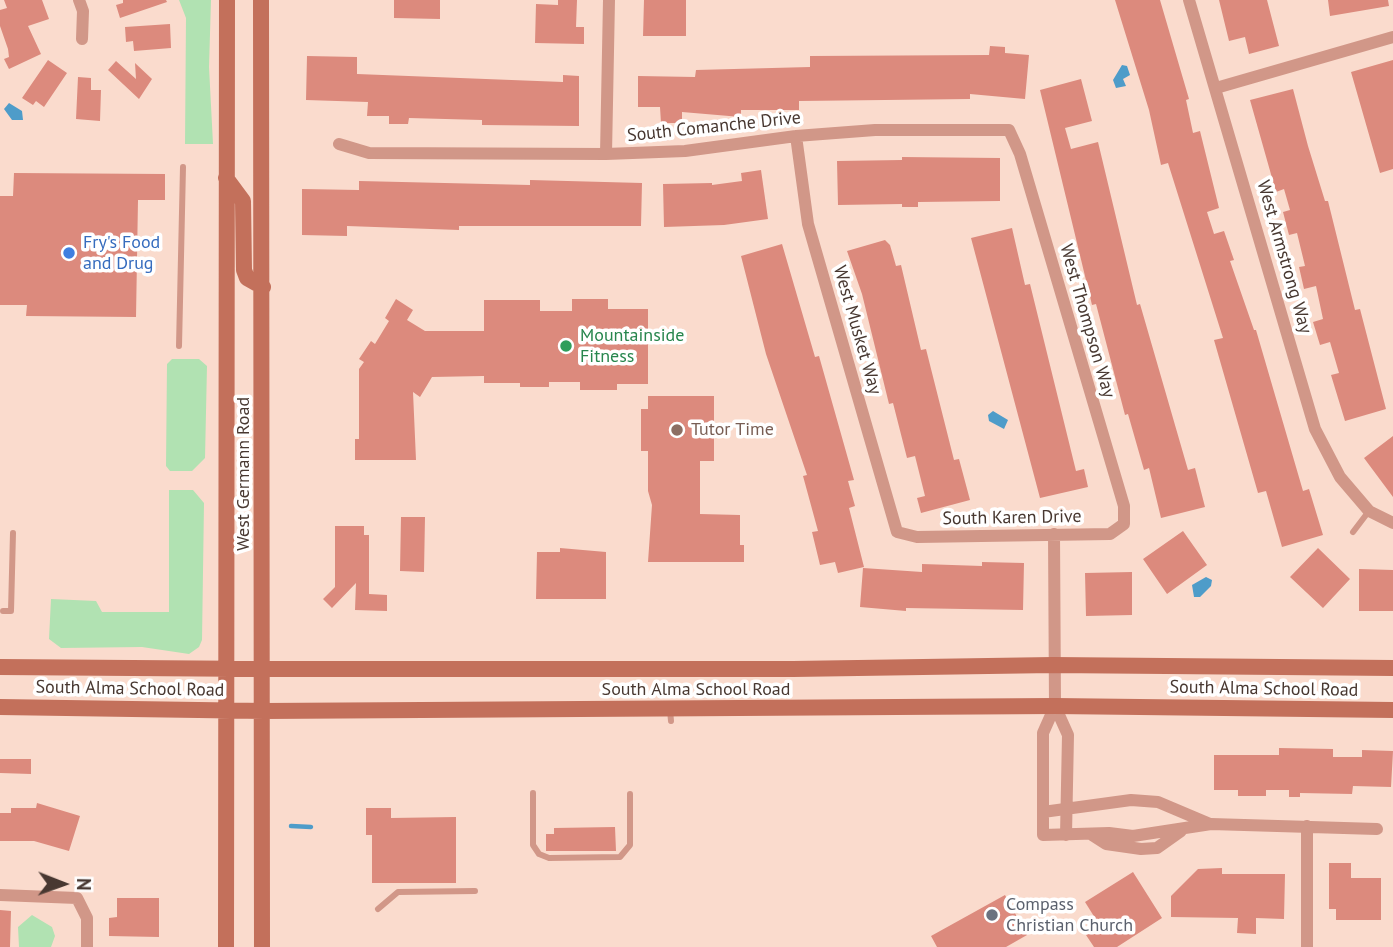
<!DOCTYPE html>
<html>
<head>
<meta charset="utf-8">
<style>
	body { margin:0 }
	#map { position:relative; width:1393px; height:947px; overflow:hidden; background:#fadbcd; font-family:"PT Sans",sans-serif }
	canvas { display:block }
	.north { position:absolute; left:28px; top:849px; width:70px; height:70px; -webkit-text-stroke:5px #fff; paint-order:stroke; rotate:91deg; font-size:19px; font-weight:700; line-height:28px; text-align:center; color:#483831 }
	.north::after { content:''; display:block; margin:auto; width:24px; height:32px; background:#483831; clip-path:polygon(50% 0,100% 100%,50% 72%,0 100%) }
</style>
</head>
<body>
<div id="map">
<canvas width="1393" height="947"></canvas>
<div class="north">N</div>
</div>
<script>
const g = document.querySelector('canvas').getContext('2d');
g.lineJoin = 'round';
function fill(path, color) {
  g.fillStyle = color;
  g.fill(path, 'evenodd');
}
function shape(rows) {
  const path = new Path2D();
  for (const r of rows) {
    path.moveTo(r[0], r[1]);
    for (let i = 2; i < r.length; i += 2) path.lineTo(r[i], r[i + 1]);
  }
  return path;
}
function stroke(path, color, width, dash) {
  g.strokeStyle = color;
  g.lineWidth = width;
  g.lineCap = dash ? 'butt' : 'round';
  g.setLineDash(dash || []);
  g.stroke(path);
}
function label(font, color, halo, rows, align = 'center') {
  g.font = font + ' "PT Sans",sans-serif';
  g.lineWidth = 7;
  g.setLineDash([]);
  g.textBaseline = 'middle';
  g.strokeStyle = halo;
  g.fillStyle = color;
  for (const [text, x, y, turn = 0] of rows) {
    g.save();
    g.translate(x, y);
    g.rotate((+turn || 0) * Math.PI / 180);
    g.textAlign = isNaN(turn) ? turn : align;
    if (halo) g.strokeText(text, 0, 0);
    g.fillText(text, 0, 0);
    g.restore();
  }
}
const green = shape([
	[179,0,211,0,209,67,213,144,185,144,186,18],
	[172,359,199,359,207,366,205,458,192,471,170,471,166,466,167,364],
	[169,490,193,490,204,503,202,640,199,647,189,654,142,647,61,648,49,639,51,599,96,601,102,612,169,612],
	[32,915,52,927,55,936,51,947,19,947,18,927]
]);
const water = shape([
	[1122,65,1127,66,1130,75,1123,79,1126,86,1116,88,1113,80],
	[9,103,22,111,23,120,12,120,4,109],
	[993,411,1008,420,1004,429,989,421,988,415],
	[1206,577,1212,580,1211,586,1200,597,1194,597,1192,585]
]);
const stream = shape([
	[291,826,311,827]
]);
const building = shape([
	[4,0,42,0,49,19,28,26,41,54,9,69,4,59,9,57,8,49,0,26,0,10,7,8],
	[123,0,166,0,167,2,120,18,116,5,123,3],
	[394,0,440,0,440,19,394,18],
	[558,0,577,0,576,27,584,27,584,44,535,43,536,4,558,5],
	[644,0,686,0,686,36,643,36],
	[1115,0,1160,0,1189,99,1186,100,1193,133,1200,131,1219,208,1207,212,1214,234,1224,231,1234,260,1230,261,1254,330,1256,330,1303,491,1309,489,1323,535,1282,547,1266,491,1258,493,1214,340,1223,338,1168,163,1161,165,1149,110],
	[1219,0,1267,0,1279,46,1249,54,1245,37,1229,41],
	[1328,0,1388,0,1389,6,1330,16],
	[170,24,171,48,134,51,133,41,126,42,125,27],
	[990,46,1005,47,1005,53,1029,55,1025,99,970,94,970,99,799,101,799,110,741,110,741,117,682,112,682,123,661,123,660,107,638,107,638,76,695,77,696,70,810,67,810,56,989,55],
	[307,56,357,57,357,74,563,82,563,75,579,76,579,126,482,125,482,120,409,118,408,124,389,124,389,116,367,116,368,102,306,100],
	[48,60,67,73,44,107,36,101,33,105,22,98],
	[1393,60,1393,169,1380,173,1351,72],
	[116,61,136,79,135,63,152,79,139,99,108,70],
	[78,77,91,78,91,90,101,90,100,121,76,119],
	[1081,79,1092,121,1065,128,1071,149,1098,142,1137,305,1140,304,1188,470,1195,468,1205,507,1161,518,1149,468,1144,470,1128,414,1125,415,1096,304,1092,305,1040,90],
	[1293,89,1308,146,1325,201,1328,201,1355,310,1360,309,1386,409,1345,421,1331,375,1339,373,1330,342,1320,345,1313,322,1323,319,1316,286,1304,289,1299,267,1305,266,1297,233,1289,235,1283,212,1290,210,1284,189,1276,192,1250,100],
	[902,157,1000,158,1000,201,918,202,918,207,902,207,902,204,838,205,837,161,902,160],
	[761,170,768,219,724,225,664,227,663,184,712,183,712,185,742,181,741,173],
	[14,173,165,174,165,200,138,200,136,317,26,316,27,305,0,305,0,196,13,196],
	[530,180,642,183,641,226,459,226,459,230,347,226,347,236,302,235,302,189,359,190,359,181,530,185],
	[1012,228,1025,285,1030,284,1076,471,1084,469,1088,487,1040,498,971,238],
	[885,240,890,245,896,266,901,265,921,350,926,349,954,460,959,459,970,500,921,513,917,498,925,496,915,456,907,458,893,403,889,404,862,294,847,251],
	[782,244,815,357,819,356,854,480,848,481,855,506,849,508,864,567,838,573,835,562,820,565,812,532,818,531,803,476,807,475,766,354,741,256],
	[396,299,413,310,407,320,425,331,484,331,484,300,540,300,540,311,572,311,572,299,608,299,608,309,648,309,648,384,617,384,617,390,580,390,580,382,549,382,549,387,520,387,520,383,484,383,484,376,432,377,420,397,413,392,416,460,355,460,355,439,359,439,359,369,364,362,359,359,371,341,375,344,389,321,385,318],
	[648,396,714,396,714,461,700,461,700,514,740,515,740,545,744,545,744,562,648,562,652,505,648,491,648,451,641,451,641,409,648,409],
	[1393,436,1393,497,1364,458],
	[401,517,425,517,424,572,400,571],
	[335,526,364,526,364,535,369,535,369,594,387,595,387,611,355,610,356,583,332,608,323,599,335,587],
	[1183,531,1207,565,1167,594,1143,559],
	[560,548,606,552,606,599,536,599,537,552,560,552],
	[1318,548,1350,579,1323,608,1290,577],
	[982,562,1024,563,1023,610,906,608,906,611,860,607,863,568,922,572,922,564,982,566],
	[1359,569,1393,570,1393,611,1359,611],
	[1132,572,1132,615,1086,616,1085,573],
	[1279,748,1333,749,1333,757,1362,757,1362,750,1393,751,1391,787,1353,786,1352,794,1300,793,1300,797,1289,797,1289,790,1266,790,1266,796,1238,796,1238,790,1214,790,1214,755,1279,755],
	[0,759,31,759,31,774,0,773],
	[37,803,80,816,69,851,34,841,0,841,0,813,11,813,11,808,36,808],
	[366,808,391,808,391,818,456,817,456,883,372,883,372,835,366,835],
	[615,827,616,851,546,851,546,834,554,834,554,828],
	[1329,863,1351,863,1351,878,1381,878,1381,920,1336,920,1336,909,1329,909],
	[1222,868,1222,874,1285,874,1284,919,1256,918,1256,934,1237,933,1238,918,1171,917,1171,896,1198,869],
	[1133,872,1162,918,1117,947,1094,947,1086,935,1100,926,1085,902],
	[1005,895,1027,935,1006,947,937,947,931,936],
	[117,898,159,898,159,937,109,936,109,918,117,917],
	[0,910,11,911,10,947,0,947]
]);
const lane = shape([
	[179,346,183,167],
	[1353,532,1369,511],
	[3,611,11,611,13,533],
	[670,710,671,721],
	[533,793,533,845,539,854,549,858,620,857,630,845,630,794],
	[378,909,398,892,475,891]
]);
const street = shape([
	[79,0,83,11,82,39],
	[1189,0,1315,429,1340,477,1369,511,1393,523],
	[1216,88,1393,37],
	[339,144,369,153,606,154,685,151,796,136,875,130,1009,130,1020,154,1124,506,1124,524,1110,534,917,537,897,532,808,224,796,136],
	[606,154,609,0],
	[1054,534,1055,706,1068,735,1066,835],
	[1055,706,1043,733,1043,835,1109,833,1133,836,1211,824,1377,829],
	[1043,812,1131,800,1158,802,1210,824],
	[1092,835,1106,844,1141,849,1157,848,1181,831],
	[0,895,77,898,87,918,87,947],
	[1307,947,1307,826]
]);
const secondary = shape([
	[261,0,262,947],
	[226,178,243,201,244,270,247,278,263,287],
	[0,667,264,669,793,669,1053,665,1393,668],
	[0,707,264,711,1055,706,1393,710],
	[226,947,227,0]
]);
const markers = [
	[69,253,7,"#3f7fe0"],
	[566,346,7,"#2e9e5b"],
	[677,430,7,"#8d6e63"],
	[992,915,7,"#6b7280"]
];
const streetNames = [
	["South Comanche Drive",714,127,-6],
	["West Armstrong Way",1284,257,74],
	["West Thompson Way",1087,321,74],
	["West Musket Way",857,330,74],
	["West Germann Road",244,474,-90],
	["South Karen Drive",1012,518,-1],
	["South Alma School Road",130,689,1],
	["South Alma School Road",1264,689,1],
	["South Alma School Road",696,690]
];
const shopNames = [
	["Fry's Food",83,243],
	["and Drug",83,264]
];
const leisureNames = [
	["Mountainside",580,336],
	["Fitness",580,357]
];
const educationNames = [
	["Tutor Time",691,430]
];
const worshipNames = [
	["Compass",1006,905],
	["Christian Church",1006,926]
];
fill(green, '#b1e2b2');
fill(water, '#4e9cc9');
stroke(stream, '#4e9cc9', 4.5);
fill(building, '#dc8a7d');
stroke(lane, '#d19788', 6);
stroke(street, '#d19788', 12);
stroke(secondary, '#c3705b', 16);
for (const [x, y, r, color] of markers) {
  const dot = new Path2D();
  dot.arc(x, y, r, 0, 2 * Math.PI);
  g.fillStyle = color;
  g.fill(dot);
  stroke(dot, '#fff', 2.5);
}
label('18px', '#483831', '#fff', streetNames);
label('18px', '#366cbe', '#fff', shopNames, 'left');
label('18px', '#27864d', '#fff', leisureNames, 'left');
label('18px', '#785e54', '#fff', educationNames, 'left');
label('18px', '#5b616d', '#fff', worshipNames, 'left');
</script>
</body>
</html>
